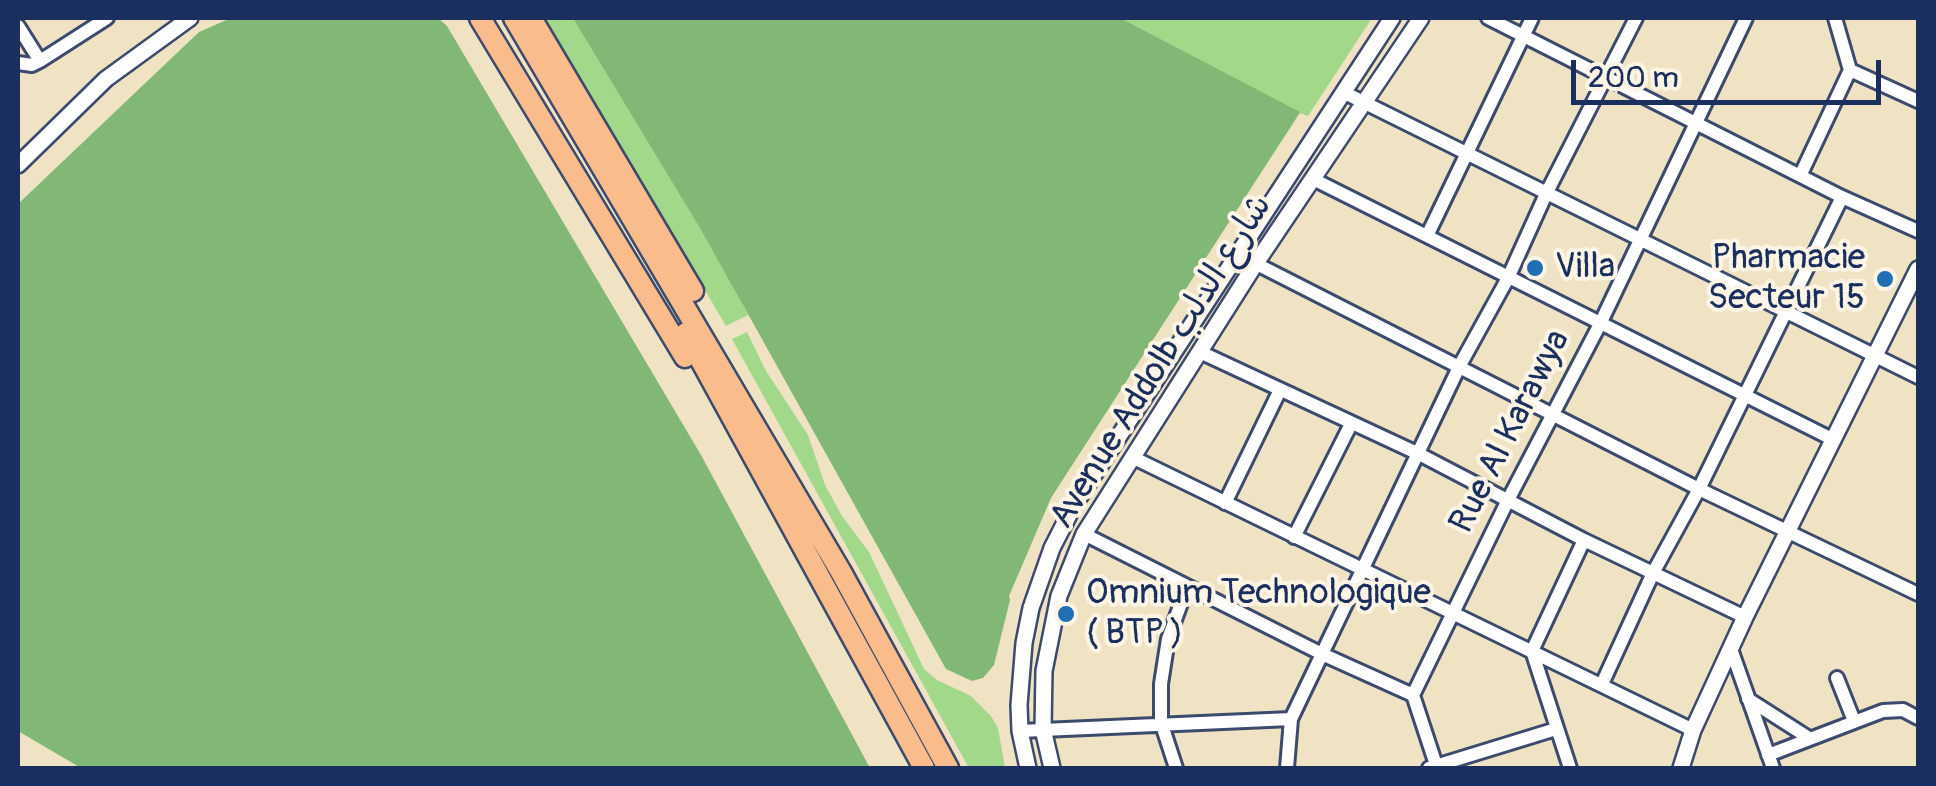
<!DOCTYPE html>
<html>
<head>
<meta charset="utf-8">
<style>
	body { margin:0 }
	#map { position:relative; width:1936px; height:786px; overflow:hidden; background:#efe3c4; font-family:Pangolin,sans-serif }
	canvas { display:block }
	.frame { position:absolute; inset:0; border:20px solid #1b2f5e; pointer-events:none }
	.scale { position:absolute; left:1571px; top:60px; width:310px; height:45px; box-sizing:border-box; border:5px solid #1b2f5e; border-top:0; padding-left:12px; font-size:30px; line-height:35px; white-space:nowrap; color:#1b2f5e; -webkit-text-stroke:8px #fcf5e5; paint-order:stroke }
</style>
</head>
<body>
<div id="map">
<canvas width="1936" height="786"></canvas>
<div class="frame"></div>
<div class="scale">200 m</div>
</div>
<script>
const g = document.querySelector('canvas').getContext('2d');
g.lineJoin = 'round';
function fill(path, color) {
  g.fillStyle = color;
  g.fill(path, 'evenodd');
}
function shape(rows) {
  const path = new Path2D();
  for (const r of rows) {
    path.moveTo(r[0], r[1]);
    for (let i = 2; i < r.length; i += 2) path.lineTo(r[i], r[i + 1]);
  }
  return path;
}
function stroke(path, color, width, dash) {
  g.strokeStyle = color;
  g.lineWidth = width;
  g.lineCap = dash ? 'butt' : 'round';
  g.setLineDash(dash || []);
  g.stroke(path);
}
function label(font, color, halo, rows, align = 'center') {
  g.font = font + ' Pangolin,"Playpen Sans Arabic",sans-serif';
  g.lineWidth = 8;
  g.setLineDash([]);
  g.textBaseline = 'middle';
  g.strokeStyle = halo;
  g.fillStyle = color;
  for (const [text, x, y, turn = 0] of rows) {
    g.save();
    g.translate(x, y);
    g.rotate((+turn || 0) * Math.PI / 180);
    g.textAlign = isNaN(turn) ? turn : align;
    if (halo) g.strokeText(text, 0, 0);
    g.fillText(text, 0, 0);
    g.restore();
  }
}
const green = shape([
	[545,18,595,18,748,315,726,326],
	[1077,18,1372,18,1308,116,1300,113,1227,225],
	[747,332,766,371,808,435,825,485,842,516,869,552,924,669,937,680,971,696,991,716,998,728,1005,768,969,768,732,339]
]);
const forest = shape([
	[231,18,438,18,447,26,701,455,870,768,81,768,18,731,18,204,199,32],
	[573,18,1120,18,1300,112,1051,498,1009,596,1010,600,994,665,983,678,972,681,946,669,700,228]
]);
const minor = shape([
	[1488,18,1842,197,1918,231],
	[18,26,40,61],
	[18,63,32,65,40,61,107,18],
	[1850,70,1918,101],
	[1343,92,1918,377],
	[1801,174,1850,70,1835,18],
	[1315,180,1834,440],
	[1427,236,1532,18],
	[1237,254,1699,489,1918,594],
	[1200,352,1419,454,1584,540,1745,617],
	[1134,458,1693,730],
	[1225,503,1280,390],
	[1084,534,1322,654,1413,695],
	[1294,537,1351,424],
	[1731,649,1773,768],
	[1837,678,1854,721],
	[1602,684,1653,573,1699,489,1842,197],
	[1748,699,1809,738],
	[1020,731,1291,719],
	[1768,755,1883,711,1903,710,1918,718],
	[1176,768,1161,722,1161,684,1168,639,1187,587],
	[1287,768,1291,719,1460,365,1508,278,1546,194,1636,18],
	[1429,768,1556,729],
	[1437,768,1413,695,1508,500,1600,324,1746,18],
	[1570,768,1532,651,1584,540]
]);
const tertiary = shape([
	[18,165,106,79,190,18],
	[1028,768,1020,731,1019,705,1024,643,1031,608,1052,548,1074,505,1392,18],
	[1052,768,1043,729,1044,671,1059,596,1084,534,1256,263,1421,18],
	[1681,768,1693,730,1745,617,1918,269]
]);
const trunk = shape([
	[480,18,685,357],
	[514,18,841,572,948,768],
	[531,18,693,291],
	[686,333,924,768]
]);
const markers = [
	[1535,268,10,"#1f6fb2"],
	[1885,279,10,"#1f6fb2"],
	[1066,614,10,"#1f6fb2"]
];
const poiNames = [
	["Pharmacie",1865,259,"right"],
	["Secteur 15",1865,299,"right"],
	["Villa",1555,268],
	["Omnium Technologique",1086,594],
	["( BTP )",1086,634]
];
const streetNames = [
	["Avenue Addolb شارع الدلب",1162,362,-58],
	["Rue Al Karawya",1511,432,-63]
];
fill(green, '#a2d88a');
fill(forest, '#81b876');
stroke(minor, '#3b4a6d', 18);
stroke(tertiary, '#3b4a6d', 20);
stroke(trunk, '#3b4a6d', 25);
stroke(minor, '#fff', 12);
stroke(tertiary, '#fff', 15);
stroke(trunk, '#fabc8b', 20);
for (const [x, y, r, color] of markers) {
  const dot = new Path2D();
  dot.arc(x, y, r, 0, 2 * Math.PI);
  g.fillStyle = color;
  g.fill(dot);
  stroke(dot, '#fcf5e5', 4);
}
label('35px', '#1b2f5e', '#fcf5e5', poiNames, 'left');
label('35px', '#1b2f5e', '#fcf5e5', streetNames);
</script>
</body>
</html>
